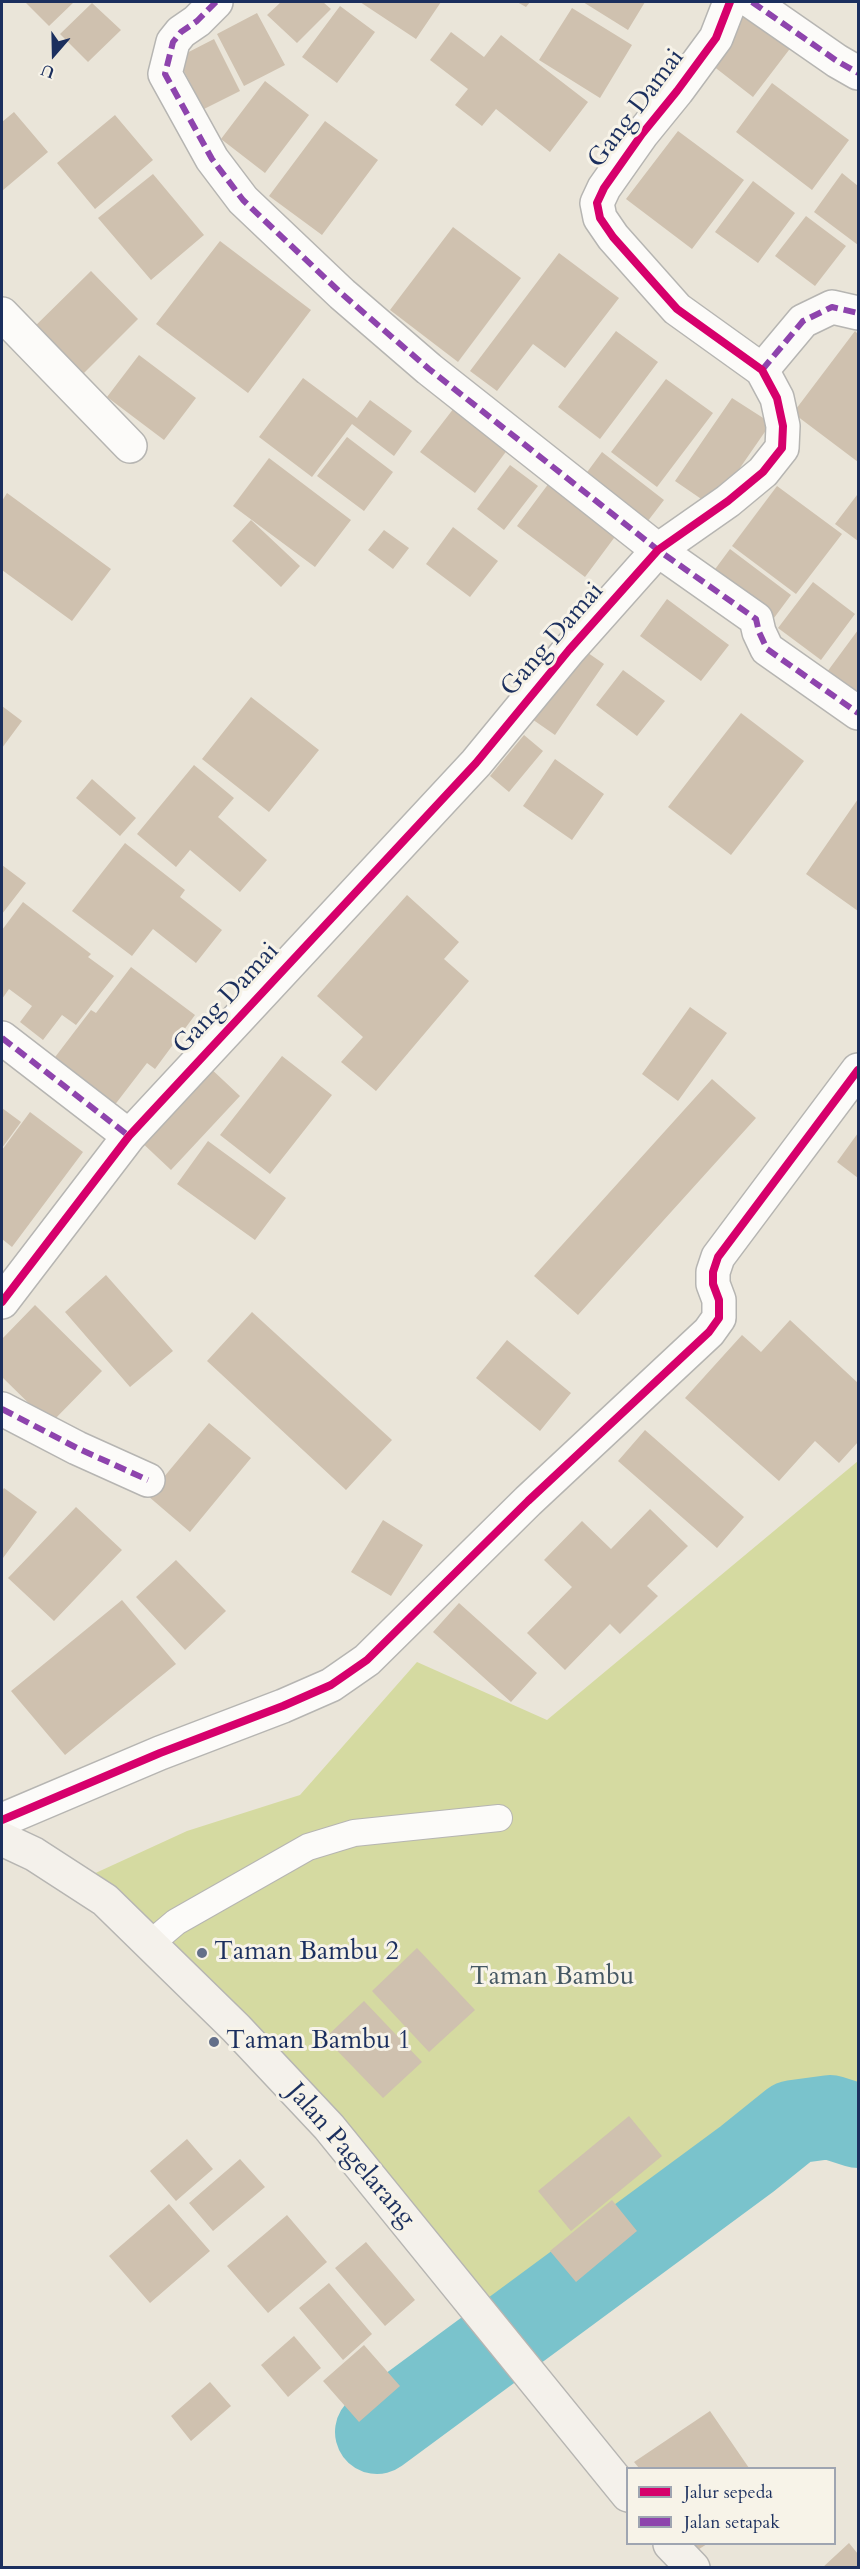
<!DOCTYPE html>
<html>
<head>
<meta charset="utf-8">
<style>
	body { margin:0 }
	#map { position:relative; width:860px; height:2569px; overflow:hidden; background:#eae5d9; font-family:Cardo,serif }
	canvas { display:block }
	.frame { position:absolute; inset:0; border:3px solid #1b2f5e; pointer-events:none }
	.legend { position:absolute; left:626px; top:2467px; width:210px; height:78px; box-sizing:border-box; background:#f7f3e8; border:2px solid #9fa5b1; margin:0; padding:8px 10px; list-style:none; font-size:18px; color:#1b2f5e }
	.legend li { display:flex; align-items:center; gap:12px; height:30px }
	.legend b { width:30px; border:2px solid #9fa5b1 }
	.north { position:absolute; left:24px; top:24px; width:60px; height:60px; -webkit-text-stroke:4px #f7f3e8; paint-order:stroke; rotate:200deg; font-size:16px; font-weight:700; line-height:24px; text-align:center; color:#1b2f5e }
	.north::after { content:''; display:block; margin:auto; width:21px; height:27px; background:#1b2f5e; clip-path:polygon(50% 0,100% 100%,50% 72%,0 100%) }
</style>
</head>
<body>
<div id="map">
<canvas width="860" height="2569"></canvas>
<div class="frame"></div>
<ul class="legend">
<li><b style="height:8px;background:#d6006c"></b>Jalur sepeda</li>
<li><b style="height:8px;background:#8e44ad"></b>Jalan setapak</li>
</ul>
<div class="north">U</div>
</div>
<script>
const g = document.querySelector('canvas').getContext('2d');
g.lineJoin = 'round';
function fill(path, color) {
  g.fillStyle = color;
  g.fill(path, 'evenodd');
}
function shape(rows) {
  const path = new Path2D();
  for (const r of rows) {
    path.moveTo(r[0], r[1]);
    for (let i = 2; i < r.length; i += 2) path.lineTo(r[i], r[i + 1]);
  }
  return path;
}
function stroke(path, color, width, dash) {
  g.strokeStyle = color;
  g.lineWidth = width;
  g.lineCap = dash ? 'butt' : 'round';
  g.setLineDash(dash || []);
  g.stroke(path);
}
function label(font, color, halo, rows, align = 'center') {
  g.font = font + ' Cardo,serif';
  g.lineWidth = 6;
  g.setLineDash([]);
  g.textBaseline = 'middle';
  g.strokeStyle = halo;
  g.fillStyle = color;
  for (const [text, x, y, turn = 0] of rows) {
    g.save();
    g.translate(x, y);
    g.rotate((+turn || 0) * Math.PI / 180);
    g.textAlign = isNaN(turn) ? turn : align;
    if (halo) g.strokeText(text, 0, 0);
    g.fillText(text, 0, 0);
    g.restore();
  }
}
const green = shape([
	[858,1461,858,2093,831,2085,516,2339,89,1876,187,1831,300,1795,417,1662,547,1720]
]);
const river = shape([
	[377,2432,747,2159,793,2122,830,2117,858,2126]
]);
const building = shape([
	[25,2,74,2,49,26],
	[281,2,323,2,331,9,297,43,267,15],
	[360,2,441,2,416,39],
	[517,2,530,2,526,7],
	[583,2,645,2,628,30],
	[92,3,121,30,88,62,60,34],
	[340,6,375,32,337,83,302,57],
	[572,8,632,45,600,98,539,60],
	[745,12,792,46,753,97,708,62],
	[257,13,285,65,244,86,217,34],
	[451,32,484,57,501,35,588,102,550,152,496,109,482,126,455,105,468,89,430,60],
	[214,39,240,91,204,109,177,58],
	[265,81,309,115,265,173,221,139],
	[772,83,849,140,812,190,736,132],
	[14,112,48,152,2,191,2,122],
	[115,115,153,160,95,209,57,163],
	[325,121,378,160,322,235,269,196],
	[678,131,744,180,692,249,626,199],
	[842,173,858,186,858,245,814,212],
	[153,174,204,235,151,280,98,218],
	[753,181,795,213,758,263,715,232],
	[806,216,846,246,815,286,775,256],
	[453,227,521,278,458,362,390,310],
	[220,241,311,310,248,393,156,324],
	[559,253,619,298,565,368,533,344,497,391,470,371],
	[91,271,138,319,73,384,25,336],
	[616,331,658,362,600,439,558,407],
	[855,331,858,334,858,462,793,413],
	[139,355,196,398,164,440,107,397],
	[303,378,357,418,370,400,412,431,394,456,352,424,312,477,259,437],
	[666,379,713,413,657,487,611,452],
	[732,398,771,423,713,507,675,481],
	[454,408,508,449,475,493,420,452],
	[347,437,393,472,364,511,317,476],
	[602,452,664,500,644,526,582,479],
	[269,458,351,520,315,567,233,506],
	[510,465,538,486,504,530,477,509],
	[549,483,617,534,585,577,517,526],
	[777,486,842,534,796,594,732,546],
	[7,493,111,569,72,621,2,570,2,501],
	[857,495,858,496,858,541,835,524],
	[251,520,300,566,281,587,232,541],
	[453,527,498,561,470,597,426,564],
	[384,530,409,548,393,569,368,550],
	[730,549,791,595,771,622,710,576],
	[813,582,855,614,821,660,778,628],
	[667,599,729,645,701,681,640,636],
	[858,630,858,697,827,672],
	[578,646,604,664,555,735,529,717],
	[623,670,665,701,637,736,596,705],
	[251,697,319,750,269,812,202,759],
	[2,706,22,721,2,748],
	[741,713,804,761,731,855,668,807],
	[524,735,543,751,509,792,490,776],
	[555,759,604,794,572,840,523,806],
	[194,765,234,798,218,817,267,860,240,892,190,850,176,867,137,834],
	[92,779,136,818,120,836,76,798],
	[858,799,858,911,806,874],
	[125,843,185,890,180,897,222,930,196,963,153,929,132,956,72,911],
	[2,865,26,883,2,914],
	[407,895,459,942,444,959,469,981,376,1091,341,1062,363,1037,317,996],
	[23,902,91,954,88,957,114,976,76,1025,62,1015,43,1040,20,1022,32,1006,9,989,2,999,2,930],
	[131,967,195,1015,155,1069,147,1063,107,1115,46,1069,91,1010,96,1013],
	[690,1007,727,1033,678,1101,642,1074],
	[282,1056,332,1095,270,1174,220,1135],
	[207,1065,240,1096,171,1170,137,1138],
	[712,1079,756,1118,578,1315,534,1276],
	[2,1108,21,1122,2,1148],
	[30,1112,83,1152,12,1247,2,1239,2,1150],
	[858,1133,858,1178,837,1162],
	[208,1141,286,1198,255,1240,177,1184],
	[106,1275,173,1351,130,1387,65,1312],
	[35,1305,102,1371,50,1424,2,1377,2,1339],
	[252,1312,392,1440,346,1490,207,1361],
	[790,1320,858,1383,858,1442,839,1463,815,1441,779,1481,685,1398,742,1335,761,1352],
	[507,1340,571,1393,540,1431,476,1378],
	[209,1423,251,1458,190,1532,148,1496],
	[645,1430,744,1517,717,1548,618,1461],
	[4,1488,37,1512,3,1558,2,1491],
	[76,1507,122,1550,54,1621,8,1578],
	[650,1509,688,1546,647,1586,658,1596,620,1634,610,1624,565,1670,527,1633,572,1587,544,1560,582,1521,611,1549],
	[383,1520,423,1545,391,1596,351,1572],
	[176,1560,226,1611,185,1650,136,1597],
	[122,1600,176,1664,65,1755,11,1691],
	[459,1603,537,1673,511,1702,433,1632],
	[417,1948,475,2010,429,2052,372,1991],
	[364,2001,422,2062,383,2098,325,2038],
	[629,2116,662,2156,571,2231,538,2191],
	[187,2139,213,2169,176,2201,150,2171],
	[240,2159,265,2187,213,2231,189,2203],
	[612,2200,637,2231,576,2282,550,2251],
	[169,2204,210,2251,150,2303,109,2256],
	[287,2215,327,2262,268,2313,227,2266],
	[366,2242,415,2300,385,2326,335,2268],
	[329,2283,372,2334,343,2360,299,2308],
	[294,2336,321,2368,288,2397,261,2365],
	[364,2345,400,2386,359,2422,323,2381],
	[210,2382,231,2406,191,2441,171,2416],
	[710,2411,749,2468,639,2468,634,2462],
	[849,2543,858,2554,858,2568,822,2568],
	[691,2544,707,2544,696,2551]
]);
const lane = shape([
	[150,1944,176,1922,308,1847,354,1833,499,1818]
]);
const street = shape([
	[216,2,197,21,181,32,173,42,165,74,212,159,243,200,342,294,429,369,658,550,756,619,759,632,767,649,858,713],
	[752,2,837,61,858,73],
	[2,314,130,446],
	[762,370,803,321,832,307,858,313],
	[2,1038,129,1136],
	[2,1302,129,1136,476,763,569,650,658,550,728,501,763,472,782,448,783,426,777,398,762,370,677,309,613,237,600,218,597,203,604,188,642,134,677,91,716,38,730,2],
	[2,1409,77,1448,148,1480],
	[2,1820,160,1753,283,1706,331,1685,367,1660,528,1501,709,1332,719,1318,719,1300,713,1284,713,1272,718,1257,858,1070]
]);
const secondary = shape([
	[2,1839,34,1854,105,1900,236,2028,329,2127,628,2495],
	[670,2544,693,2568]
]);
const quiet = shape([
	[216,2,197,21,181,32,173,42,165,74,212,159,243,200,342,294,429,369,658,550,756,619,759,632,767,649,858,713],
	[752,2,837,61,858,73],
	[762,370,803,321,832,307,858,313],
	[2,1038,129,1136],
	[2,1409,77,1448,148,1480]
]);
const cycleway = shape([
	[2,1302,129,1136,476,763,569,650,658,550,728,501,763,472,782,448,783,426,777,398,762,370,677,309,613,237,600,218,597,203,604,188,642,134,677,91,716,38,730,2],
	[2,1820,160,1753,283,1706,331,1685,367,1660,528,1501,709,1332,719,1318,719,1300,713,1284,713,1272,718,1257,858,1070]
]);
const markers = [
	[202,1953,6,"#636f89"],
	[214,2042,6,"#636f89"]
];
const streetNames = [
	["Gang Damai",637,109,-53],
	["Gang Damai",553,640,-49],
	["Gang Damai",227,999,-47],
	["Jalan Pagelarang",350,2156,49]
];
const poiNames = [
	["Taman Bambu 2",214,1953],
	["Taman Bambu 1",226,2042]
];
const parkNames = [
	["Taman Bambu",552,1978]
];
fill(green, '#d5daa1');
stroke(river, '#7ac3cc', 84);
fill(building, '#cfc1af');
stroke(lane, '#b6b5b2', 28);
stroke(street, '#b6b5b2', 36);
stroke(secondary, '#b6b5b2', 36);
stroke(lane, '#fcfbf9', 26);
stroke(street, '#fcfbf9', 33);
stroke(secondary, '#f4f1eb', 33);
stroke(quiet, '#8e44ad', 6, [12, 6]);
stroke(cycleway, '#d6006c', 8);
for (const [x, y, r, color] of markers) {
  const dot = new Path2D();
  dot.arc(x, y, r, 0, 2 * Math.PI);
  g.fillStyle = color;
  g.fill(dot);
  stroke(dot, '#f7f3e8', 2);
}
label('26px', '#1b2f5e', '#f7f3e8', streetNames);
label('26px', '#1b2f5e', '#f7f3e8', poiNames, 'left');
label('26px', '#455863', '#f7f3e8', parkNames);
</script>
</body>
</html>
